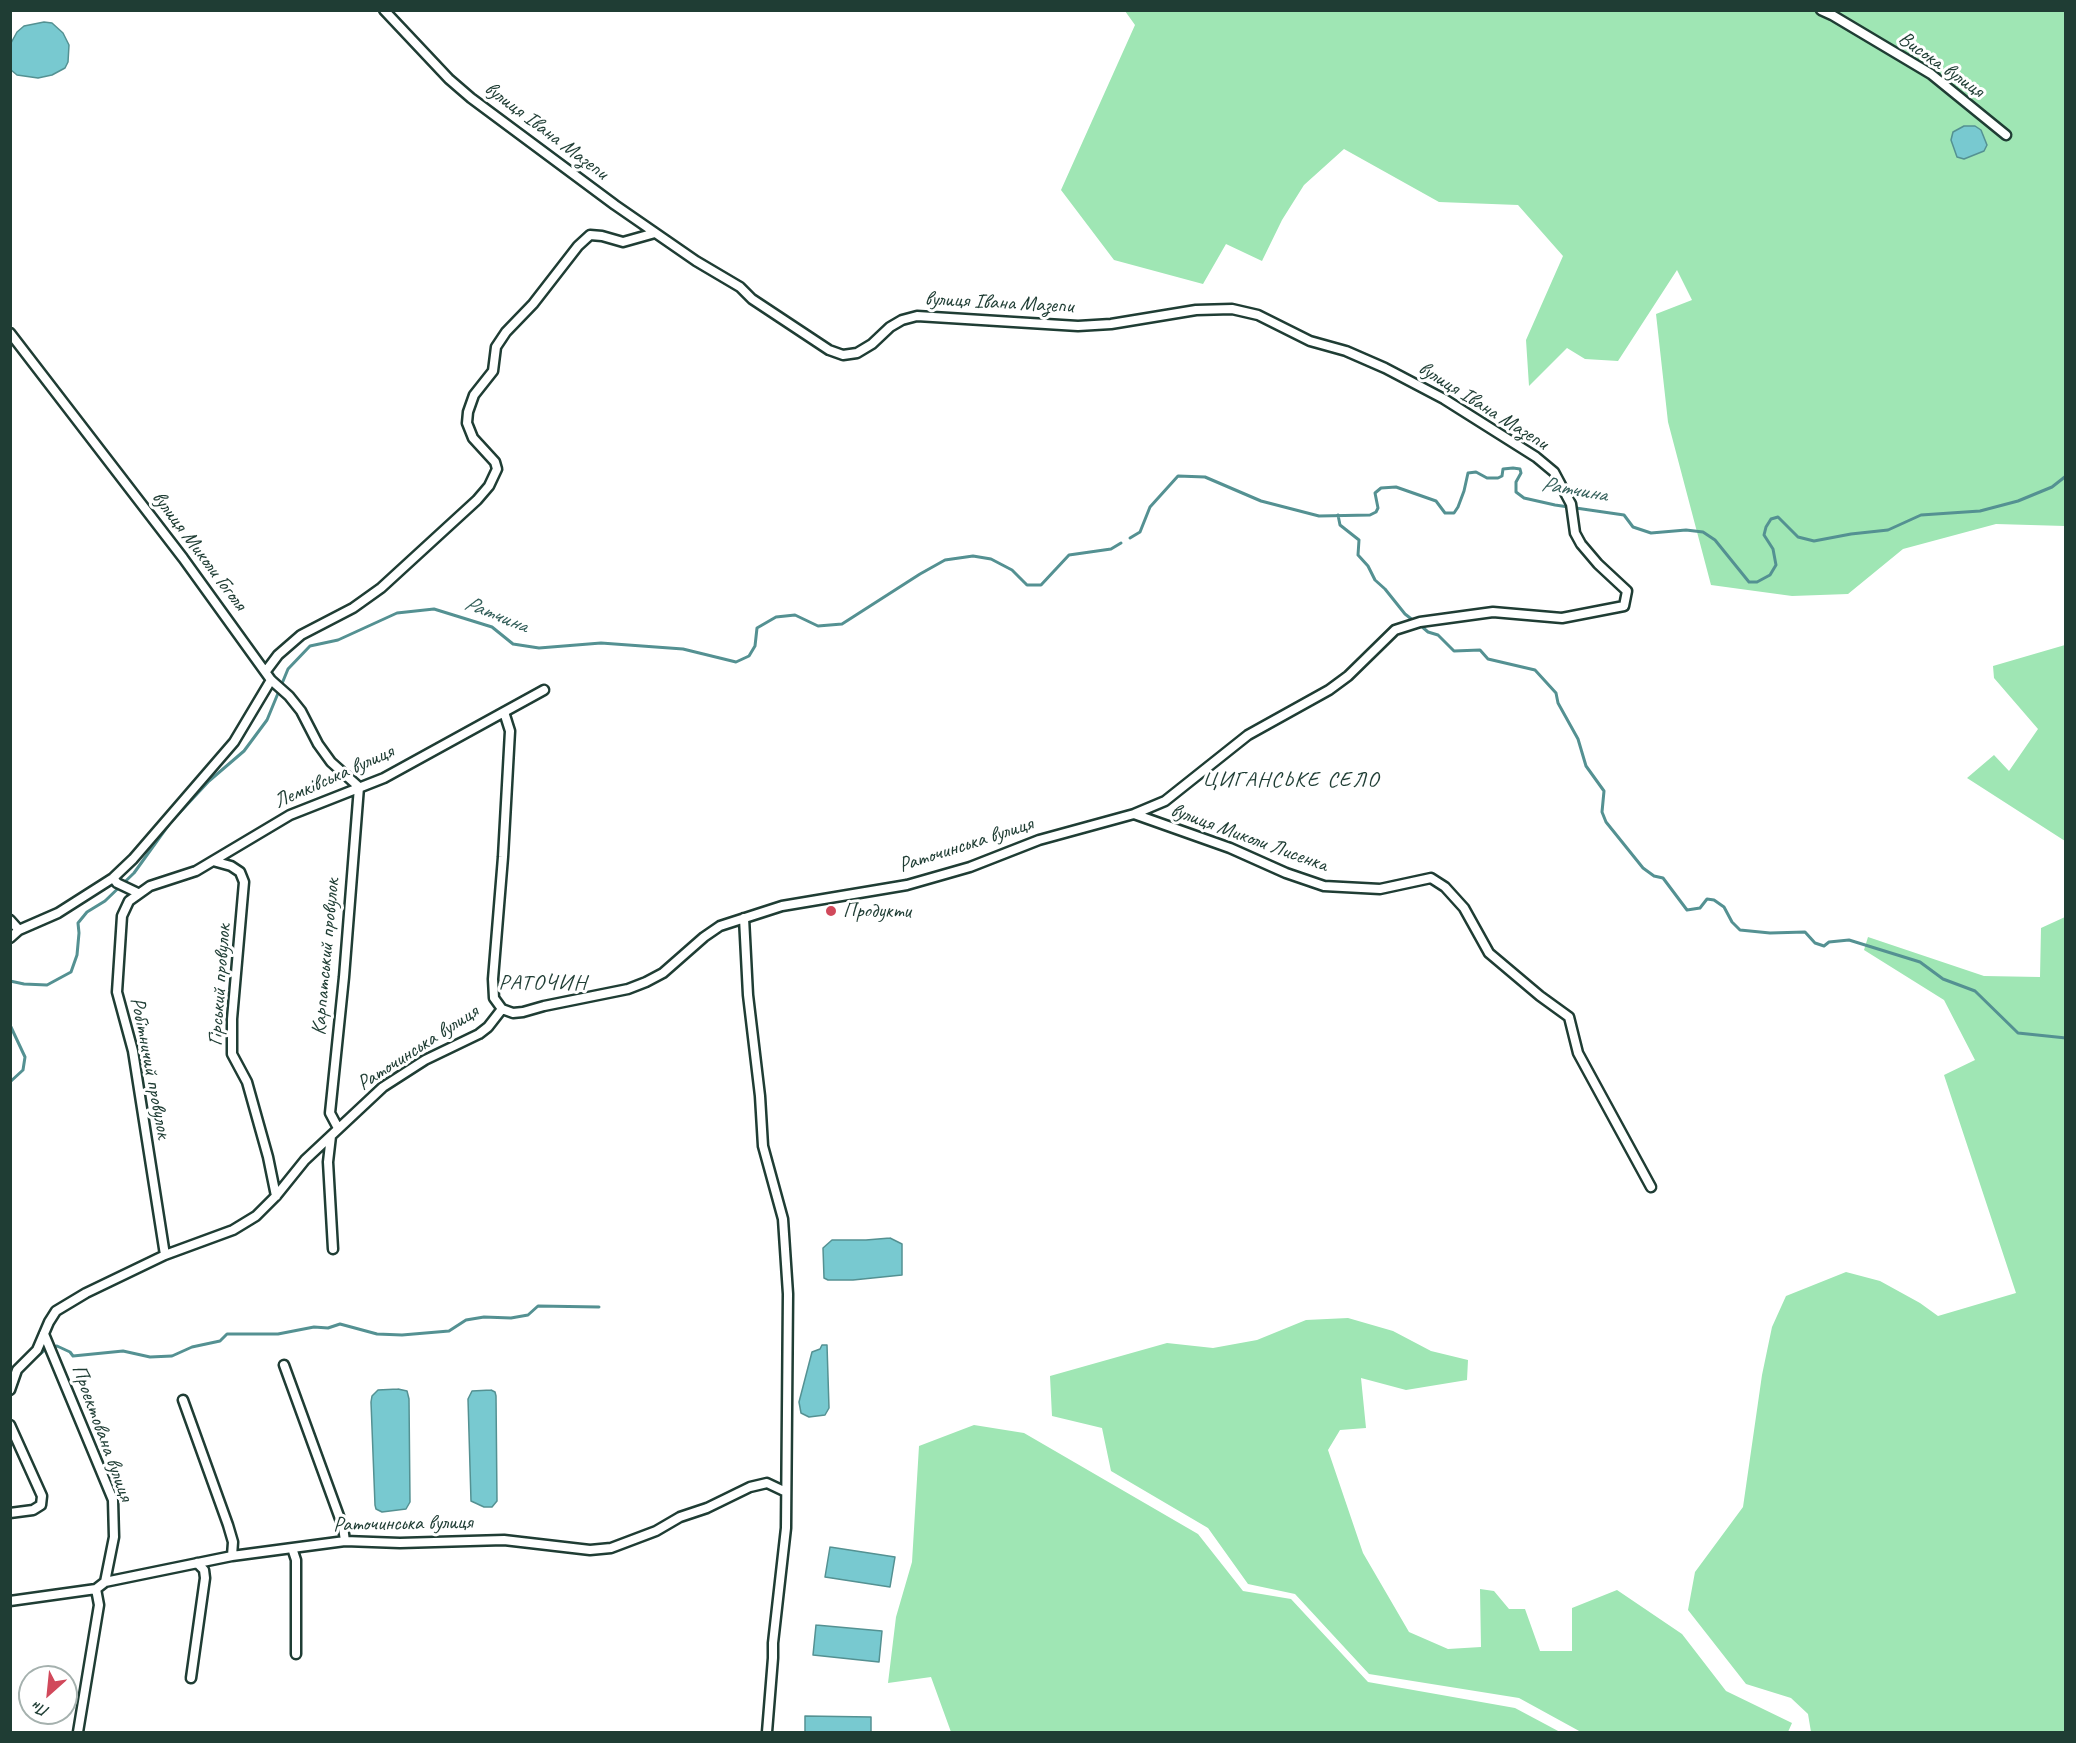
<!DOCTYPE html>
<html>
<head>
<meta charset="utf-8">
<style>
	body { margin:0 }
	#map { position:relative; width:2076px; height:1743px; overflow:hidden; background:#fff; font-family:Caveat,sans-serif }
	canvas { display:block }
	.frame { position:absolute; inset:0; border:12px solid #1f3d34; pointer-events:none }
	.north { position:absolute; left:18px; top:1665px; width:60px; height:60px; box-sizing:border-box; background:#fff; border:2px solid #a5b1ae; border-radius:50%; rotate:207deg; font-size:16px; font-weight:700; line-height:24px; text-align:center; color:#1f3d34 }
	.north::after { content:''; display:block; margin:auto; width:21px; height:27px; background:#d1495b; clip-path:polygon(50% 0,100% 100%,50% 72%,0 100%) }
</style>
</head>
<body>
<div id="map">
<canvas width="2076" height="1743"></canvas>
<div class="frame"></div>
<div class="north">Пн</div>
</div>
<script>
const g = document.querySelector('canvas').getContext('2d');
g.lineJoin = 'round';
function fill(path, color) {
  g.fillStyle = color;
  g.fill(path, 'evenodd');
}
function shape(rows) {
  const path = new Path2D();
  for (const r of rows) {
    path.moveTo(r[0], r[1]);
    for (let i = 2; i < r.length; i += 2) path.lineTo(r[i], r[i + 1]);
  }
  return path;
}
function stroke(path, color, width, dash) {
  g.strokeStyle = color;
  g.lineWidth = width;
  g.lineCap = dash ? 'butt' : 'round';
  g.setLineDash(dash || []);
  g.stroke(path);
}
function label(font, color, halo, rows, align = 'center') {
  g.font = font + ' Caveat,sans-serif';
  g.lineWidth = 6;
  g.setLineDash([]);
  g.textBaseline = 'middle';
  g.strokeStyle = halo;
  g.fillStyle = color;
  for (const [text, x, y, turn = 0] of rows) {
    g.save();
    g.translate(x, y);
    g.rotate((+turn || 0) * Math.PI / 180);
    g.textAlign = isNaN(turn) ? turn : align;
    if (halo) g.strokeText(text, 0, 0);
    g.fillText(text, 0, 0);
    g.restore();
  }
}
const green = shape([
	[1125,11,2065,11,2065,526,1996,524,1903,549,1848,594,1792,596,1711,585,1668,422,1656,314,1692,300,1677,270,1618,361,1585,359,1567,348,1529,386,1526,340,1563,256,1518,205,1439,202,1344,149,1304,185,1282,220,1262,261,1226,244,1203,284,1114,260,1061,190,1135,25],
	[2065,645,2066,645,2065,841,1967,778,1994,755,2009,771,2038,729,1994,678,1993,666],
	[2065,917,2065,1732,1811,1732,1808,1714,1791,1698,1746,1684,1688,1610,1695,1572,1743,1507,1762,1375,1772,1327,1786,1296,1846,1272,1880,1281,1920,1303,1938,1316,2016,1293,1944,1075,1975,1060,1944,1000,1864,950,1868,937,1984,976,2040,977,2041,928],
	[1348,1318,1393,1331,1431,1351,1468,1360,1467,1380,1406,1390,1361,1378,1366,1428,1340,1430,1328,1450,1363,1553,1409,1632,1448,1649,1481,1647,1480,1589,1494,1591,1509,1609,1525,1609,1540,1651,1572,1651,1572,1608,1617,1590,1682,1634,1726,1691,1792,1723,1788,1732,1581,1732,1519,1698,1369,1674,1295,1594,1248,1584,1208,1528,1111,1471,1102,1428,1052,1416,1050,1376,1167,1343,1213,1348,1257,1340,1306,1320],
	[974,1425,1024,1433,1198,1534,1243,1591,1291,1599,1368,1682,1515,1708,1560,1732,951,1732,931,1677,888,1683,896,1617,912,1562,919,1446]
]);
const water = shape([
	[44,22,52,23,63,33,69,45,68,62,65,68,52,75,38,78,17,75,11,70,11,43,17,32,24,26,44,22],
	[1964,126,1975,126,1981,130,1987,145,1984,151,1964,159,1957,157,1951,140,1953,132,1964,126],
	[890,1238,902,1244,902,1275,853,1280,828,1280,824,1278,823,1248,832,1240,866,1240,890,1238],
	[822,1345,827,1345,829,1408,825,1415,809,1417,801,1413,799,1402,812,1352,820,1349,822,1345],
	[398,1389,407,1391,409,1399,410,1502,406,1509,382,1512,376,1509,375,1505,371,1402,372,1396,378,1390,398,1389],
	[491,1390,495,1392,496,1396,497,1501,492,1507,484,1507,471,1501,468,1399,472,1391,491,1390],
	[830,1547,895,1557,890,1587,825,1577,830,1547],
	[816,1625,882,1631,879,1662,813,1655,816,1625],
	[805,1716,871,1717,871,1732,805,1732,805,1716]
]);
const stream = shape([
	[1338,515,1340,525,1359,540,1358,555,1368,566,1375,580,1385,589,1405,614,1414,621],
	[1130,538,1140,532,1150,507,1178,476,1205,477,1261,501,1319,516,1370,515,1376,512,1378,508,1375,493,1381,488,1396,487,1436,501,1445,513,1454,513,1458,507,1464,491,1468,473,1476,472,1487,478,1498,478,1502,476,1503,469,1513,468,1520,469,1521,473,1516,482,1516,492,1524,498,1555,505,1624,515,1633,527,1651,533,1686,530,1703,532,1715,540,1749,582,1757,582,1770,575,1776,565,1773,549,1764,535,1766,527,1771,519,1778,517,1798,537,1814,541,1851,534,1888,530,1921,515,1980,511,2018,501,2052,487,2066,476],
	[1420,625,1428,632,1438,635,1454,651,1480,650,1488,659,1535,670,1556,693,1558,703,1578,739,1586,766,1604,791,1602,812,1606,822,1643,868,1654,876,1663,878,1687,910,1700,908,1707,899,1714,900,1724,907,1732,922,1740,930,1770,933,1805,932,1815,943,1824,946,1829,942,1849,940,1920,962,1943,979,1975,991,2018,1033,2066,1038],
	[10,981,24,984,47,985,71,972,77,955,79,933,78,923,87,912,105,901,134,873,170,823,209,781,244,751,267,720,288,669,310,646,338,640,397,613,434,609,492,627,513,644,539,648,601,643,683,649,736,662,749,656,755,646,757,628,776,617,795,615,818,626,842,624,920,574,945,560,973,556,991,559,1012,570,1027,585,1041,585,1069,555,1111,549,1121,543],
	[10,1025,25,1057,23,1070,10,1082],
	[35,1358,46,1349,57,1346,70,1352,73,1356,123,1351,150,1357,172,1356,192,1347,220,1341,227,1334,278,1334,314,1327,328,1328,340,1324,377,1334,402,1335,449,1331,466,1320,484,1317,511,1318,528,1315,538,1306,599,1307]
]);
const minor = shape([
	[1821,10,1832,15,1931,74,2006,135],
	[10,333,183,558,271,680,289,696,301,711,318,744,331,762,359,787,344,977,330,1113,338,1128],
	[266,671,278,655,301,635,353,608,381,588,477,500,489,486,497,469,495,462,473,438,467,423,468,412,474,395,493,371,496,347,506,332,533,304,578,246,590,235,602,236,623,242,655,233],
	[1134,814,1230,848,1286,873,1324,886,1380,889,1431,878,1445,887,1464,908,1489,953,1540,996,1569,1017,1578,1053,1651,1187],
	[213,861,231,866,240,872,244,882,232,1019,232,1054,247,1082,268,1157,276,1196],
	[113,878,117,883,138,893],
	[744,918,748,995,760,1096,763,1146,783,1219,788,1294,786,1528,773,1643,773,1658,767,1732],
	[10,920,19,930],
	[10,938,19,930,58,913,113,878,133,859,234,742,271,680],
	[502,1009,494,998,493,979,503,857,510,731,504,712],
	[331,1136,328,1162,333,1249],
	[165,1255,133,1051,117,992,122,916,129,901,150,886,196,871,290,815,384,778,544,690],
	[44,1334,113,1500,114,1537,105,1582],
	[284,1365,343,1527,345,1541],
	[10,1390,17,1370,37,1350,49,1322,56,1311,86,1293,165,1255,233,1230,256,1216,276,1196,305,1160,383,1087,425,1060,479,1034,488,1027,502,1009,513,1013,523,1012,544,1006,628,989,646,982,663,973,704,937,720,926,782,906,907,885,970,867,1039,840,1134,814,1165,801,1248,735,1329,690,1348,676,1395,630,1420,622,1493,612,1562,618,1624,606,1627,591,1598,564,1581,544,1575,533,1571,504,1554,472,1536,457,1444,399,1385,368,1346,351,1310,341,1258,315,1232,309,1196,310,1111,324,1078,326,917,316,902,320,890,327,872,344,857,353,843,355,829,350,752,299,740,287,696,261,615,205,471,98,449,79,384,10],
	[183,1400,228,1525,233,1542,232,1556],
	[10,1425,42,1496,41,1505,33,1510,10,1513],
	[292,1548,296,1560,296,1654],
	[10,1601,96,1589,105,1582,232,1556,345,1541,400,1543,504,1540,590,1550,611,1548,656,1531,680,1517,707,1508,750,1487,767,1483,786,1492],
	[191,1678,205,1578,204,1570,197,1563],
	[78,1732,99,1605,96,1589]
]);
const markers = [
	[831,911,6,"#d1495b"]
];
const streetNames = [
	["Висока вулиця",1941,65,35],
	["вулиця Івана Мазепи",546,131,37],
	["вулиця Івана Мазепи",999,303,3],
	["вулиця Івана Мазепи",1483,406,32],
	["вулиця Миколи Гоголя",199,551,53],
	["Лемківська вулиця",334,777,-24],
	["вулиця Миколи Лисенка",1249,838,20],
	["Раточинська вулиця",966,845,-18],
	["Карпатський провулок",326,957,-85],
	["Гірський провулок",220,985,-86],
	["Раточинська вулиця",418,1048,-33],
	["Робітничий провулок",150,1068,79],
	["Проектована вулиця",102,1433,70],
	["Раточинська вулиця",403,1524,-1]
];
const poiNames = [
	["Продукти",843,911]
];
const waterNames = [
	["Ратчина",1574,490,10],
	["Ратчина",496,615,22]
];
const neighbourhoodNames = [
	["ЦИГАНСЬКЕ СЕЛО",1291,780],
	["РАТОЧИН",543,983]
];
fill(green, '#9fe6b4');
fill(water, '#78c9d0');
stroke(water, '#549192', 1.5);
stroke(stream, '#549192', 3);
stroke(minor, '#1f3d34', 13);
stroke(minor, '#fff', 8);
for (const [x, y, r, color] of markers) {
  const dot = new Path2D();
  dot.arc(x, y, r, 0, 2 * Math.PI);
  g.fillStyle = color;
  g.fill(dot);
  stroke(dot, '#fff', 2);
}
label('21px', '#1f3d34', '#fff', streetNames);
label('21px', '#1f3d34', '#fff', poiNames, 'left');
label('italic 22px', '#35605b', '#fff', waterNames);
g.letterSpacing = '1.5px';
label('22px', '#1f3d34', '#fff', neighbourhoodNames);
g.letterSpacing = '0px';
</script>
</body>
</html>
